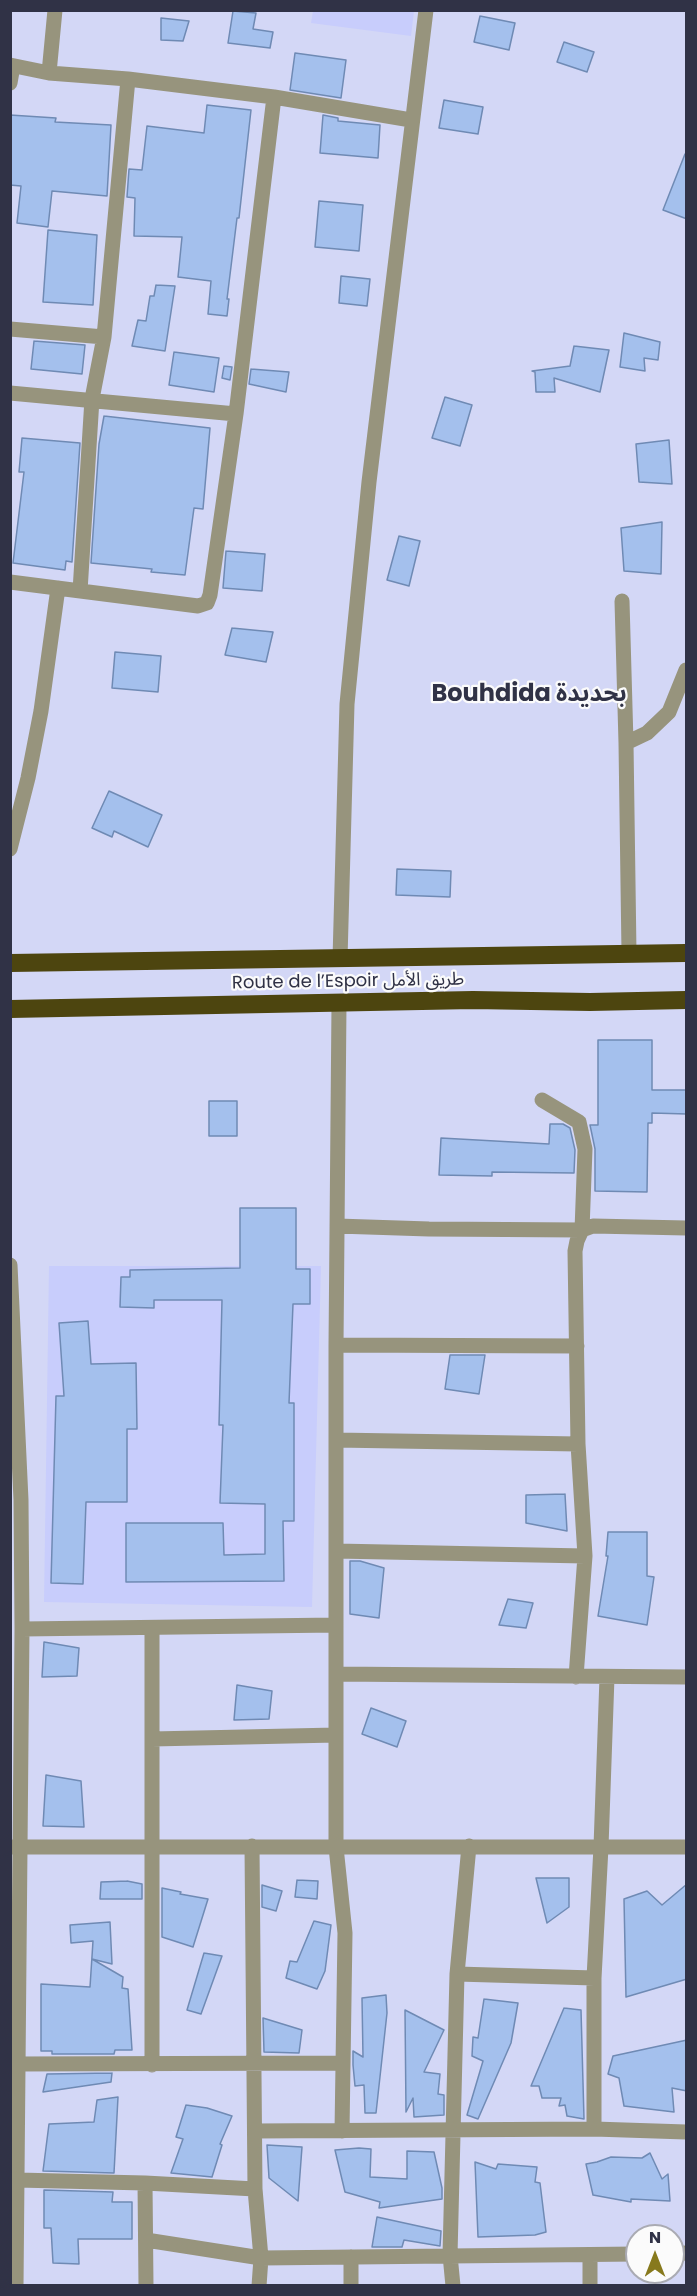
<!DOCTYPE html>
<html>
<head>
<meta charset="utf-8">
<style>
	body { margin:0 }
	#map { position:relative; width:697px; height:2296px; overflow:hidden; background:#d3d7f6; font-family:Poppins,sans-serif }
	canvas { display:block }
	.frame { position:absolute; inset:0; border:12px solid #303246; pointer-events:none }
	.north { position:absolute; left:625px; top:2224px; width:60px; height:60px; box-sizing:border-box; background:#fbfbfb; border:2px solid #aaabb3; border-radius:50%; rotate:0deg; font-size:16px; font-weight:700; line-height:24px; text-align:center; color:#303246 }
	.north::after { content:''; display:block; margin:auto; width:21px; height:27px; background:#87791d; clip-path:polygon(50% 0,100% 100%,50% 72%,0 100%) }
</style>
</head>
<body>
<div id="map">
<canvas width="697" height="2296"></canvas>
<div class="frame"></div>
<div class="north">N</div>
</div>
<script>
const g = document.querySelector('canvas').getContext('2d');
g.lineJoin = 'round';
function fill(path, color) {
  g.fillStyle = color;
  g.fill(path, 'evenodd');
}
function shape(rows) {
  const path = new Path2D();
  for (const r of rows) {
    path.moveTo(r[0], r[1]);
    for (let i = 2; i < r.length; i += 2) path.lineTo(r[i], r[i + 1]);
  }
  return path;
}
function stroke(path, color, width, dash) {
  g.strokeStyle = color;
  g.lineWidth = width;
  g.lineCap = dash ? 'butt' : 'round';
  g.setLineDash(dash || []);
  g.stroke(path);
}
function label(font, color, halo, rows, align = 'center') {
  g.font = font + ' Poppins,"Noto Sans Arabic",sans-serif';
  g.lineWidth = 4.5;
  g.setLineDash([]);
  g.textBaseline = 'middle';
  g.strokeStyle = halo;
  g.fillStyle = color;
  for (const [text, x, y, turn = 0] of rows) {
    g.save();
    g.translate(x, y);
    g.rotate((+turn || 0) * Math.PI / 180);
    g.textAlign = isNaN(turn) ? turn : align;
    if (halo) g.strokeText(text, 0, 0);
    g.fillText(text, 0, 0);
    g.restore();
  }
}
const built = shape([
	[313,11,414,11,411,36,311,23],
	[49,1266,321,1266,312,1607,44,1602]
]);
const building = shape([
	[233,11,256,13,253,29,273,32,270,48,228,43,233,11],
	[480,16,515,23,509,50,474,42,480,16],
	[161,18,189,21,183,41,161,40,161,18],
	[564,42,594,52,587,72,557,62,564,42],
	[295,53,346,60,341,98,290,90,295,53],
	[444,100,483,107,478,134,439,128,444,100],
	[207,105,251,110,239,218,237,218,227,299,229,299,227,316,208,314,211,281,178,277,182,237,134,236,135,198,127,197,129,169,142,170,147,126,204,133,207,105],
	[10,115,56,118,55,122,111,125,107,196,52,191,48,227,17,223,21,186,10,185,10,115],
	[323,115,338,118,338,121,380,125,378,158,320,153,323,115],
	[685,154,687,154,687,219,663,210,685,154],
	[319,201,363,205,359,251,315,247,319,201],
	[48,230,97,235,93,305,43,302,48,230],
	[341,276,370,279,367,306,339,303,341,276],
	[156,285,175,286,165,351,132,346,138,320,146,321,150,296,154,296,156,285],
	[624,333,660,342,658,360,644,358,645,371,620,367,624,333],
	[34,341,85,345,82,374,31,369,34,341],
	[574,346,609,350,600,392,554,378,555,392,536,392,535,372,532,371,570,366,574,346],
	[174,352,219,358,214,392,169,385,174,352],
	[224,366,232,367,230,380,222,378,224,366],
	[251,369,289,372,286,392,249,384,251,369],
	[445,397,472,405,460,446,432,438,445,397],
	[104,416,210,428,203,509,194,508,185,575,151,572,152,569,91,563,99,444,104,416],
	[22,438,80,443,72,562,66,561,65,570,13,563,24,472,19,472,22,438],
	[669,440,672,484,639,482,636,444,669,440],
	[662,522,661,574,624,571,621,528,662,522],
	[399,536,420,541,409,586,387,580,399,536],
	[226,551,265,554,262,591,223,588,226,551],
	[232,628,273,632,266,662,225,655,232,628],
	[115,652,161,656,158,692,112,688,115,652],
	[109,791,162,815,148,847,114,831,112,837,92,828,109,791],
	[397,869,451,871,450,897,396,895,397,869],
	[598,1040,652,1040,652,1090,687,1090,687,1114,652,1113,652,1123,648,1123,647,1192,595,1191,595,1149,590,1125,598,1125,598,1040],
	[209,1101,237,1101,237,1136,209,1136,209,1101],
	[550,1124,563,1124,570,1128,575,1150,574,1173,492,1172,492,1176,439,1175,441,1138,549,1144,550,1124],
	[240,1208,296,1208,296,1269,310,1269,310,1304,293,1304,289,1403,294,1403,294,1521,283,1521,284,1581,126,1582,126,1523,223,1523,224,1555,265,1554,265,1504,220,1503,223,1425,219,1425,222,1300,154,1300,154,1308,120,1307,121,1277,130,1277,130,1270,240,1268,240,1208],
	[88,1321,91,1364,136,1363,137,1429,127,1429,127,1502,86,1502,83,1584,51,1583,56,1396,64,1396,59,1323,88,1321],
	[450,1355,485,1355,479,1394,445,1389,450,1355],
	[565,1494,567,1531,526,1523,526,1495,565,1494],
	[608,1532,647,1532,647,1576,654,1577,647,1625,598,1616,608,1556,606,1556,608,1532],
	[350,1561,360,1561,384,1568,379,1618,350,1614,350,1561],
	[508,1599,533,1603,526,1628,499,1625,508,1599],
	[44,1642,79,1648,77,1676,42,1677,44,1642],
	[237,1685,272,1691,269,1719,234,1720,237,1685],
	[371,1708,406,1721,397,1747,362,1734,371,1708],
	[46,1775,81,1781,84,1827,43,1826,46,1775],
	[536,1878,569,1878,569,1907,547,1923,536,1878],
	[297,1880,318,1881,317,1899,295,1897,297,1880],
	[127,1881,142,1884,142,1899,100,1899,101,1882,127,1881],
	[687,1884,687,1979,626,1997,624,1899,647,1891,662,1905,687,1884],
	[262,1885,282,1891,276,1911,262,1907,262,1885],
	[162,1888,181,1892,180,1894,208,1899,193,1947,162,1937,162,1888],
	[314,1921,331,1925,325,1971,317,1989,286,1978,290,1961,297,1962,314,1921],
	[110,1922,112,1964,92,1959,123,1977,122,1988,128,1989,132,2050,115,2050,114,2054,52,2054,52,2051,41,2051,41,1984,90,1987,93,1941,71,1943,70,1925,110,1922],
	[204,1953,222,1956,201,2014,187,2010,204,1953],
	[386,1995,387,2013,376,2113,365,2113,364,2085,355,2086,353,2065,353,2051,363,2057,362,1998,386,1995],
	[484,1999,518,2003,511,2043,478,2119,467,2115,483,2061,472,2056,473,2037,478,2038,484,1999],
	[564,2008,581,2010,584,2119,567,2116,565,2105,559,2106,561,2098,542,2098,539,2086,531,2086,564,2008],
	[405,2010,444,2030,424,2072,440,2074,438,2094,444,2095,444,2115,414,2117,413,2098,406,2112,405,2010],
	[263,2018,302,2030,299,2053,264,2052,263,2018],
	[687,2040,687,2091,672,2088,674,2112,624,2106,619,2078,608,2074,613,2056,687,2040],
	[112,2073,111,2082,43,2092,47,2074,112,2073],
	[118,2097,114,2173,43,2171,49,2124,94,2122,97,2100,118,2097],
	[186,2105,207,2108,232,2116,220,2144,222,2145,212,2177,171,2173,183,2139,176,2137,186,2105],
	[267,2145,302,2147,298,2201,269,2178,267,2145],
	[359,2148,371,2149,370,2177,407,2179,407,2151,434,2152,442,2188,442,2199,379,2208,380,2202,345,2192,335,2150,359,2148],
	[650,2153,662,2179,668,2174,670,2201,631,2199,631,2202,593,2195,586,2164,597,2162,611,2157,642,2158,650,2153],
	[475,2162,496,2169,498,2164,537,2167,535,2182,540,2183,546,2232,535,2235,478,2237,475,2162],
	[44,2190,113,2192,112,2202,132,2202,132,2239,78,2239,79,2264,53,2263,51,2228,44,2228,44,2190],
	[377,2217,441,2231,440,2246,404,2240,402,2247,372,2247,377,2217]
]);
const street = shape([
	[10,65,49,73,128,79,274,97,411,120],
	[49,73,55,10],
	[10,83,13,66],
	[10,329,104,337],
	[10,393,236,414],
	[10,582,198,606,207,603,210,595,236,414,274,97],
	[80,591,92,399,104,337,128,79],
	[622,601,626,743,629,953],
	[626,743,647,733,669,712,686,670],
	[10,849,28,778,41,711,58,588],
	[340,959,347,704,369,482,426,10],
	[339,1004,336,1345,336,1847,345,1933,342,2131],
	[542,1100,579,1122,585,1149,582,1230,577,1241,575,1251,578,1444,585,1556,576,1677],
	[337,1226,429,1229,582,1230,593,1226,686,1228],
	[10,1265,21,1500,22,1629,16,2286],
	[336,1345,577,1346],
	[336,1440,578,1444],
	[336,1551,585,1556],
	[22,1629,336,1625],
	[152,1629,152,2065],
	[336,1674,686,1677],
	[152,1739,336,1735],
	[252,1846,255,2189,261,2258,259,2286],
	[10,1847,686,1847],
	[457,1974,594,1978],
	[18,2064,343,2063],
	[594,2129,594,1978,601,1847,607,1677],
	[255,2131,594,2129,686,2132],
	[17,2180,145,2183,255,2189],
	[145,2183,146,2286],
	[146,2240,261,2258,637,2254],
	[673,2254,686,2253],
	[590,2255,590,2286],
	[351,2257,351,2286],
	[453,2286,450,2255,457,1974,469,1846]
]);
const highway = shape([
	[10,963,686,953],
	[10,1009,473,1000,590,1002,686,1000]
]);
const streetNames = [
	["Route de l’Espoir طريق الأمل",348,982,-1]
];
const districtNames = [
	["Bouhdida بحديدة",529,695]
];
fill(built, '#c8cdfc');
fill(building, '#a4c0ed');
stroke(building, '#6f8ab4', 1.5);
stroke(street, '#97947d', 15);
stroke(highway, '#4d450f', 18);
label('18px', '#303246', '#fbfbfb', streetNames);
label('bold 24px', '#303246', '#fbfbfb', districtNames);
</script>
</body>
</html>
